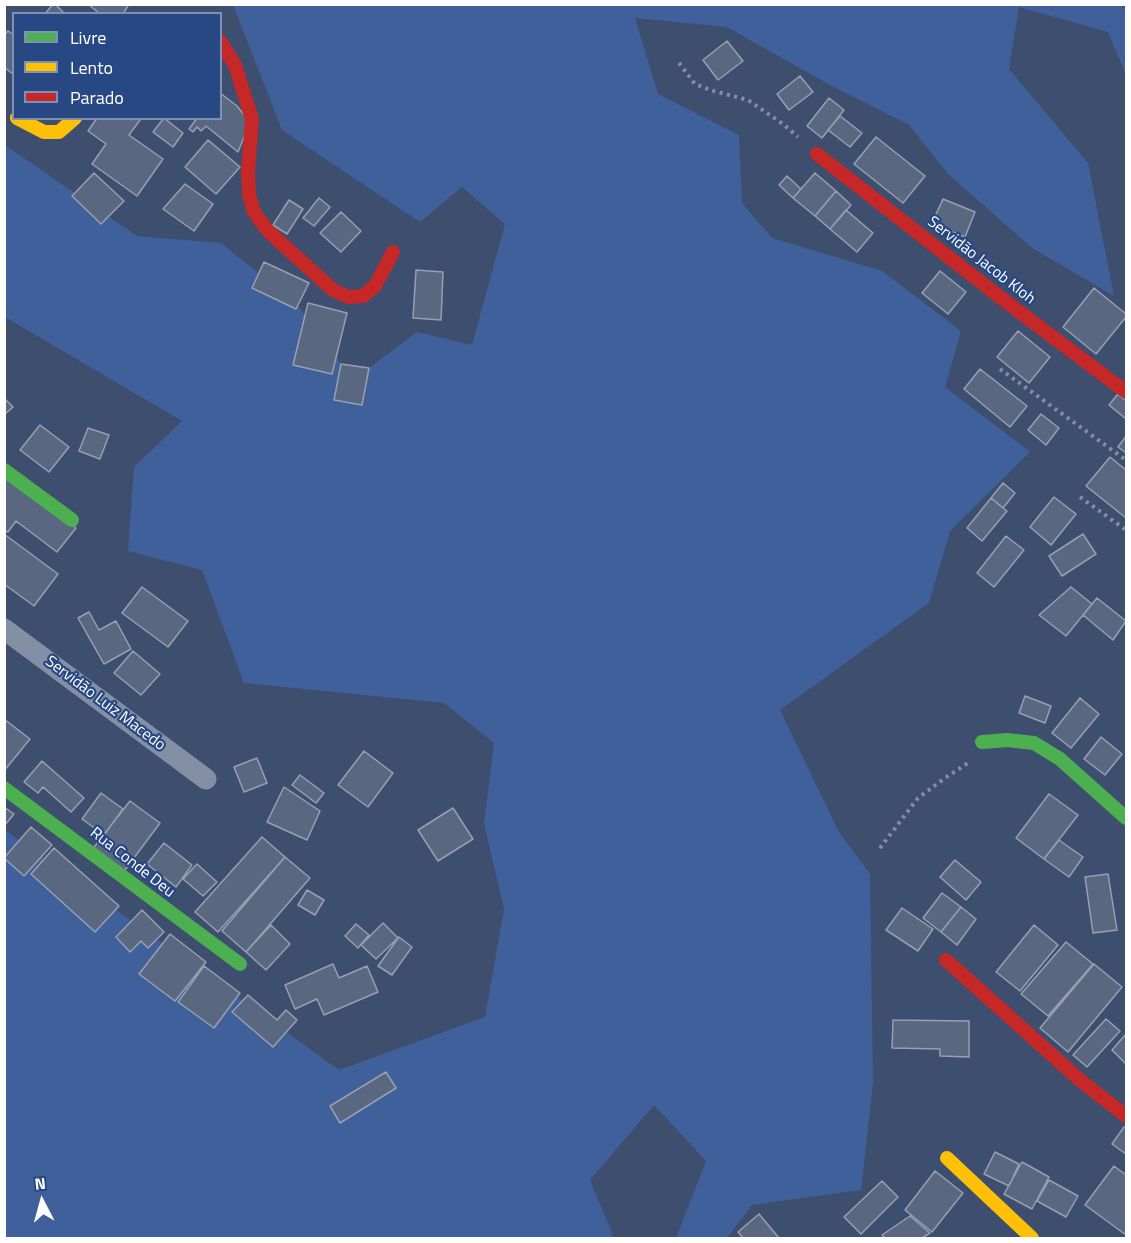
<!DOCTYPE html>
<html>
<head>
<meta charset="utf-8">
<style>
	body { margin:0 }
	#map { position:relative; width:1131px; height:1243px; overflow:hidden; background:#3d4e6f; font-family:"Titillium Web",sans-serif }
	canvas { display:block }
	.frame { position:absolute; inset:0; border:6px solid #fff; pointer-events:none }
	.legend { position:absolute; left:12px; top:12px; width:210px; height:108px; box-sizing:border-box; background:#284884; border:2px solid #7e91b5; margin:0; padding:8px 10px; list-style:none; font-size:18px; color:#fff }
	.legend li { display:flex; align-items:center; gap:12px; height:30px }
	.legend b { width:30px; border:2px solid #7e91b5 }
	.north { position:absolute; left:12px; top:1171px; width:60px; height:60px; -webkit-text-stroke:4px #284884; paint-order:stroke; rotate:354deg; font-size:16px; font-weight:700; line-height:24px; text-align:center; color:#fff }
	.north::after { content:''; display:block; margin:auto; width:21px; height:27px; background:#fff; clip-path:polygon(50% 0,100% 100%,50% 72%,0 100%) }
</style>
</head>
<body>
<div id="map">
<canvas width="1131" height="1243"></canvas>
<div class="frame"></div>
<ul class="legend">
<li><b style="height:8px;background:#4caf50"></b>Livre</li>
<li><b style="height:8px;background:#ffc107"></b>Lento</li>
<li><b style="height:8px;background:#c62828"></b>Parado</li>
</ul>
<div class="north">N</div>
</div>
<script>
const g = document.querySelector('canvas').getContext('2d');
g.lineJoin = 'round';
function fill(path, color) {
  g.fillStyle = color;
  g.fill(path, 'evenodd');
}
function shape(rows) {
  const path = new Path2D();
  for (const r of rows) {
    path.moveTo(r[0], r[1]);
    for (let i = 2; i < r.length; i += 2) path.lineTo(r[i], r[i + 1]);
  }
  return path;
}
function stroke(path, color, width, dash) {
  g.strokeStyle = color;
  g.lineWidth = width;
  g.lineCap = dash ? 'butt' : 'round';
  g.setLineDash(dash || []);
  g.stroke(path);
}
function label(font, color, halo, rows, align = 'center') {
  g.font = font + ' "Titillium Web",sans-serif';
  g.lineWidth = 4.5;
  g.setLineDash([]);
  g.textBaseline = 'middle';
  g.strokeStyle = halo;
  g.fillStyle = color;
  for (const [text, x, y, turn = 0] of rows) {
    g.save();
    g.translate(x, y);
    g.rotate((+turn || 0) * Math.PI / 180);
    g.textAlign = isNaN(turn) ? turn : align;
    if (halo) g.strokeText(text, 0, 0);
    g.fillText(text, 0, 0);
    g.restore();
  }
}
const green = shape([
	[1119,4,1126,10,1126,75,1108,32,1019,7,1009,69,1088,163,1114,296,1032,248,948,174,909,125,828,84,727,27,635,18,658,94,739,135,742,203,772,238,882,271,961,331,945,387,1030,452,950,531,929,603,780,710,839,832,870,874,873,1082,861,1190,752,1205,727,1238,676,1238,706,1161,654,1105,590,1180,614,1238,5,1238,5,830,339,1070,485,1017,504,909,484,824,494,743,444,703,244,683,202,570,128,551,134,467,182,421,5,317,5,145,137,236,221,243,296,303,353,380,417,332,472,345,505,224,462,187,420,222,282,130,233,5]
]);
const building = shape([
	[53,4,55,4,65,14,45,14,53,4],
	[88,4,129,4,123,14,100,14,88,4],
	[8,31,14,35,14,75,4,67,4,35,8,31],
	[727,41,743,61,718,80,703,60,727,41],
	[800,76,813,92,789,110,777,94,800,76],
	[220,93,237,106,250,122,238,152,206,126,201,131,197,127,193,132,189,129,197,118,220,118,220,93],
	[829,98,844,110,822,138,807,126,829,98],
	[840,116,862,133,850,147,828,130,840,116],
	[97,118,138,118,140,120,129,135,163,159,137,196,92,164,106,144,88,131,97,118],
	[164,118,183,133,173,147,153,132,164,118],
	[876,137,925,176,903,203,854,164,876,137],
	[208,140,240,167,216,194,185,167,208,140],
	[94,173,124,201,101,224,72,196,94,173],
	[815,173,836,191,815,216,793,198,815,173],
	[787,176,801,189,793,198,779,185,787,176],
	[185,184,213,204,194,231,163,209,185,184],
	[836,191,851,205,830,229,815,216,836,191],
	[319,198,330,207,314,226,303,218,319,198],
	[943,199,975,212,965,237,932,223,943,199],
	[289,200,303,209,287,234,273,225,289,200],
	[846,210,873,233,857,252,830,229,846,210],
	[341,212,361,231,341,252,320,233,341,212],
	[264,262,309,283,296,309,252,288,264,262],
	[416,270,443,272,441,320,413,318,416,270],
	[940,271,966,292,948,314,922,293,940,271],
	[1094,288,1126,314,1126,317,1096,354,1063,327,1094,288],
	[308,303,347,313,332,374,293,365,308,303],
	[1018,331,1050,357,1029,383,997,357,1018,331],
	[341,364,369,368,362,405,334,400,341,364],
	[980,369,1027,406,1010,427,964,389,980,369],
	[1118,394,1126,401,1126,419,1109,405,1118,394],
	[4,398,13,407,4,415,4,398],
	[1041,414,1059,428,1046,445,1028,430,1041,414],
	[40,425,69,447,49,472,20,450,40,425],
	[88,428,109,435,100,459,79,451,88,428],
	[1126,436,1126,453,1118,447,1126,436],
	[1110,457,1126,470,1126,518,1086,486,1110,457],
	[4,474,76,528,57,552,16,521,8,532,4,530,4,474],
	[1003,483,1015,493,1003,508,991,498,1003,483],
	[1054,497,1076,514,1051,545,1030,527,1054,497],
	[991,498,1007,511,982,541,967,528,991,498],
	[4,534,58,574,34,606,4,584,4,534],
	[1083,534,1096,554,1062,576,1049,556,1083,534],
	[1006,536,1024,550,994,587,977,573,1006,536],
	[142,587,188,621,168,647,122,613,142,587],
	[1071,587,1092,604,1066,636,1039,615,1071,587],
	[1097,598,1126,621,1113,640,1083,615,1097,598],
	[89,612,99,630,116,621,131,649,104,664,78,618,89,612],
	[133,651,160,674,141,695,114,673,133,651],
	[1025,696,1051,706,1045,723,1019,713,1025,696],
	[1080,698,1099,714,1071,748,1052,733,1080,698],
	[4,719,30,739,4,771,4,719],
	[1101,737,1122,754,1105,775,1084,759,1101,737],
	[364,751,393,773,368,807,338,785,364,751],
	[257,758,267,783,244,792,234,767,257,758],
	[42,761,84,798,71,812,43,787,38,793,24,782,42,761],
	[300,775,324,793,316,803,292,785,300,775],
	[284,787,320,811,307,840,267,822,284,787],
	[101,793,123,809,104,835,82,819,101,793],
	[1049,794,1078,815,1044,859,1016,838,1049,794],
	[130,801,160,823,122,874,91,851,130,801],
	[4,807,14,814,4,826,4,807],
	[453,808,473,839,438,861,418,830,453,808],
	[31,827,52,845,24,876,4,858,31,827],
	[262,837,285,857,218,932,195,912,262,837],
	[1059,840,1083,857,1069,877,1044,859,1059,840],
	[164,843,192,865,176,887,147,864,164,843],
	[54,848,119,906,95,932,31,874,54,848],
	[285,857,310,878,246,952,222,931,285,857],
	[955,860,981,882,966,900,940,877,955,860],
	[197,864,217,882,203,896,183,879,197,864],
	[1108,874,1117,930,1093,933,1085,877,1108,874],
	[307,890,324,900,315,915,298,905,307,890],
	[942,893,961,907,941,932,923,918,942,893],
	[961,907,976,919,957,945,941,932,961,907],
	[902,908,933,929,918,951,886,930,902,908],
	[142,910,164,932,148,948,141,941,130,952,116,937,142,910],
	[383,923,398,938,376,959,361,945,383,923],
	[356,924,369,935,358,948,345,936,356,924],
	[271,925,290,944,266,970,246,952,271,925],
	[1034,925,1058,945,1020,991,996,972,1034,925],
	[170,934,206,962,175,1001,139,974,170,934],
	[399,937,412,947,392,975,378,966,399,937],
	[1066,942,1093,964,1048,1016,1021,994,1066,942],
	[333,964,339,978,367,966,378,992,324,1015,317,999,295,1009,285,985,333,964],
	[1094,964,1122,987,1068,1052,1040,1028,1094,964],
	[204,966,240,993,214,1028,178,1002,204,966],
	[248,995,277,1020,286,1010,297,1020,273,1047,232,1012,248,995],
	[1106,1019,1120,1031,1087,1067,1073,1055,1106,1019],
	[893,1020,969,1021,969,1057,940,1056,940,1049,892,1048,893,1020],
	[1126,1034,1126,1064,1112,1050,1126,1034],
	[386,1072,396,1088,340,1123,330,1106,386,1072],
	[1124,1127,1126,1128,1126,1154,1112,1144,1124,1127],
	[995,1152,1019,1164,1009,1186,984,1174,995,1152],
	[1022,1162,1049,1177,1032,1209,1004,1194,1022,1162],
	[1114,1166,1126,1175,1126,1235,1085,1205,1114,1166],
	[935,1171,963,1193,932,1232,905,1210,935,1171],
	[1049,1180,1078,1196,1066,1217,1037,1201,1049,1180],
	[882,1181,898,1197,861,1234,844,1217,882,1181],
	[759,1214,779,1238,743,1238,738,1232,759,1214],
	[910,1216,930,1233,922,1238,885,1238,882,1235,910,1216]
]);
const path = shape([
	[679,63,695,84,710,90,748,100,783,124,798,137],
	[1000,369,1126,460],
	[1080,497,1126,530],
	[880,848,918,798,945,778,968,763]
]);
const street = shape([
	[4,629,206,779]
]);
const fast = shape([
	[4,470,72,520],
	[982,742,1007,740,1034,743,1060,759,1126,818],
	[4,788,240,964]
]);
const slow = shape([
	[17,118,44,132,59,132,75,118],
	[947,1158,1032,1238]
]);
const jam = shape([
	[220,41,235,65,252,119,248,172,249,194,254,212,269,232,333,290,348,297,363,296,375,286,393,252],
	[817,154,1001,298,1126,392],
	[946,960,1081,1081,1126,1116]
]);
const streetNames = [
	["Servidão Jacob Kloh",981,261,38],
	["Servidão Luiz Macedo",105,704,37],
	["Rua Conde Deu",132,863,38]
];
fill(green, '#3f609b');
fill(building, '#5a6781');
stroke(building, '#97a0b3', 1.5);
stroke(path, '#838fa5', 4, [3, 4.5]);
stroke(street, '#838fa5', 21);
stroke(fast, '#4caf50', 14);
stroke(slow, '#ffc107', 14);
stroke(jam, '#c62828', 14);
label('16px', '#fff', '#284884', streetNames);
</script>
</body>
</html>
